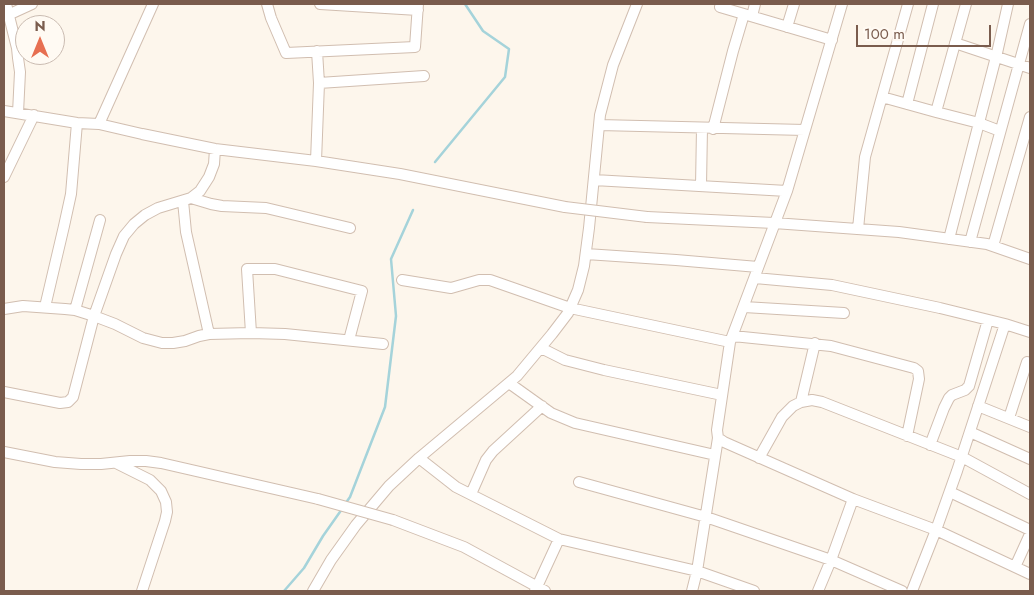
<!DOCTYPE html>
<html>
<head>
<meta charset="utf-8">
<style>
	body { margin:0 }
	#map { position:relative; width:1034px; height:595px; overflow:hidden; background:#fdf6ec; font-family:Jost,sans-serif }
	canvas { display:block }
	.frame { position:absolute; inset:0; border:5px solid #7a5c4d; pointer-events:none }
	.north { position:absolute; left:15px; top:15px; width:50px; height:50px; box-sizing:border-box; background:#fffaf3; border:1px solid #cabbb1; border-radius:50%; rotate:0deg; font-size:14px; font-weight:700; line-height:20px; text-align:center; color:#7a5c4d }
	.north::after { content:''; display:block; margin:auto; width:18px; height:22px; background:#e76f51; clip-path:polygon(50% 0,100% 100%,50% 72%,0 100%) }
	.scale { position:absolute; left:856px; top:25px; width:135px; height:22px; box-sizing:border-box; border:2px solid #7a5c4d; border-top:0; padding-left:6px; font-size:15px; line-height:18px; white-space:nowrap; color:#7a5c4d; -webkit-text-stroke:4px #fffaf3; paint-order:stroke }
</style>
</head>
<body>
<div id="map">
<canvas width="1034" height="595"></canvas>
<div class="frame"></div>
<div class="north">N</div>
<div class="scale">100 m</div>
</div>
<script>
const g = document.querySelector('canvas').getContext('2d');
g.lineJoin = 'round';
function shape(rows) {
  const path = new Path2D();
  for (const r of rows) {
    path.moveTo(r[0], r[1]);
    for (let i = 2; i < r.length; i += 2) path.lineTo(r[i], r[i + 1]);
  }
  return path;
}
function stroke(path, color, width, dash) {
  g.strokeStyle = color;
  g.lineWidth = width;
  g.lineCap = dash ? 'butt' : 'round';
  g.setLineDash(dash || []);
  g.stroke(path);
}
const stream = shape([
	[435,162,505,77,509,49,483,31,465,4],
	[345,504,350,497,385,407,396,316,391,259,413,210],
	[284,591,304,568,323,536,342,509]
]);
const minor = shape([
	[6,4,17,48,18,58,20,72,18,113],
	[267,4,271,18,286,53,415,47,418,4],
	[320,4,418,10],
	[842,4,787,191,730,342,717,430,718,438,724,442,853,499,936,530,1030,574],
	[720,7,832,40],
	[4,16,8,15,32,4],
	[752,16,755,4],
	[787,27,794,4],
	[955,43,1030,68],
	[319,83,424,76],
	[882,97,936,112,979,123,1000,131],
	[907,104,933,4],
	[4,111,77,123,99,124,142,134,215,149,316,161,400,174,565,207],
	[936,112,966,4],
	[99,124,153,4],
	[599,125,805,130],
	[713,129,733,51,744,14],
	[316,161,319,83,317,51],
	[4,177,34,115],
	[594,180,787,191],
	[701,186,702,128],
	[191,198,211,204,222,206,266,208,350,228],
	[183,201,186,232,209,334],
	[647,217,774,223,899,232,987,244,1030,259],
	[858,229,865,157,908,4],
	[949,239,997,53,1008,4],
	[970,242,1030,24],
	[993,246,1030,117],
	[586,254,676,260,758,267],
	[755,278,832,285,940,308,1005,324,1030,332],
	[402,280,451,288,479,280,490,280,570,308,730,342],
	[45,307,64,226,71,194,77,123],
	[744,307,844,313],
	[4,309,23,306,65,309,75,310,94,316,115,324,143,338,162,343,173,343,185,341,199,336,209,334,251,333,285,334,383,344],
	[75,310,100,220],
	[251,333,247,269,275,269,362,291,349,340],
	[733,336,831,346,914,368,918,371,919,379,907,436],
	[541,348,565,360,604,370,722,395],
	[509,383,551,413,575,423,715,455],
	[4,392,60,403,68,402,73,397,94,316,116,254,124,236,134,224,145,215,158,208,191,198,200,191,209,177,214,164,215,149],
	[801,402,815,343],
	[978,406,1030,427],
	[1009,418,1027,362],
	[970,432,1030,459],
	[930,445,944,408,949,398,952,395,965,390,969,386,988,320],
	[4,452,55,462,81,464,101,464,130,461,146,461,161,463,318,499],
	[419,458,456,487,559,539,697,571,754,591],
	[759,458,782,417,793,406,801,402,812,400,822,402,962,457,1030,494],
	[116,463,150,480,161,491,166,502,167,512,165,521,142,591],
	[579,482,706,517,831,560,902,591],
	[950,492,1030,530],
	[471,494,486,460,493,451,542,406],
	[393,520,464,547,545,591],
	[1015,567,1030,534],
	[313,591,331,560,356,525,389,486,419,458,517,376,552,334,568,313,578,290,584,266,589,228,600,115,613,65,637,4],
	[535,591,559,539],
	[692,591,697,571,718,438],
	[818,591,831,560,853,499],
	[912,591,936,530,957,471,1005,324]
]);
const minorBridge = shape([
	[565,207,647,217],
	[318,499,393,520]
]);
stroke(stream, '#a5d3da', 2.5);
stroke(minor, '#d1beb0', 12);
stroke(minor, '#fff', 10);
stroke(minorBridge, '#d1beb0', 12, []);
stroke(minorBridge, '#fff', 10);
</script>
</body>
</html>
